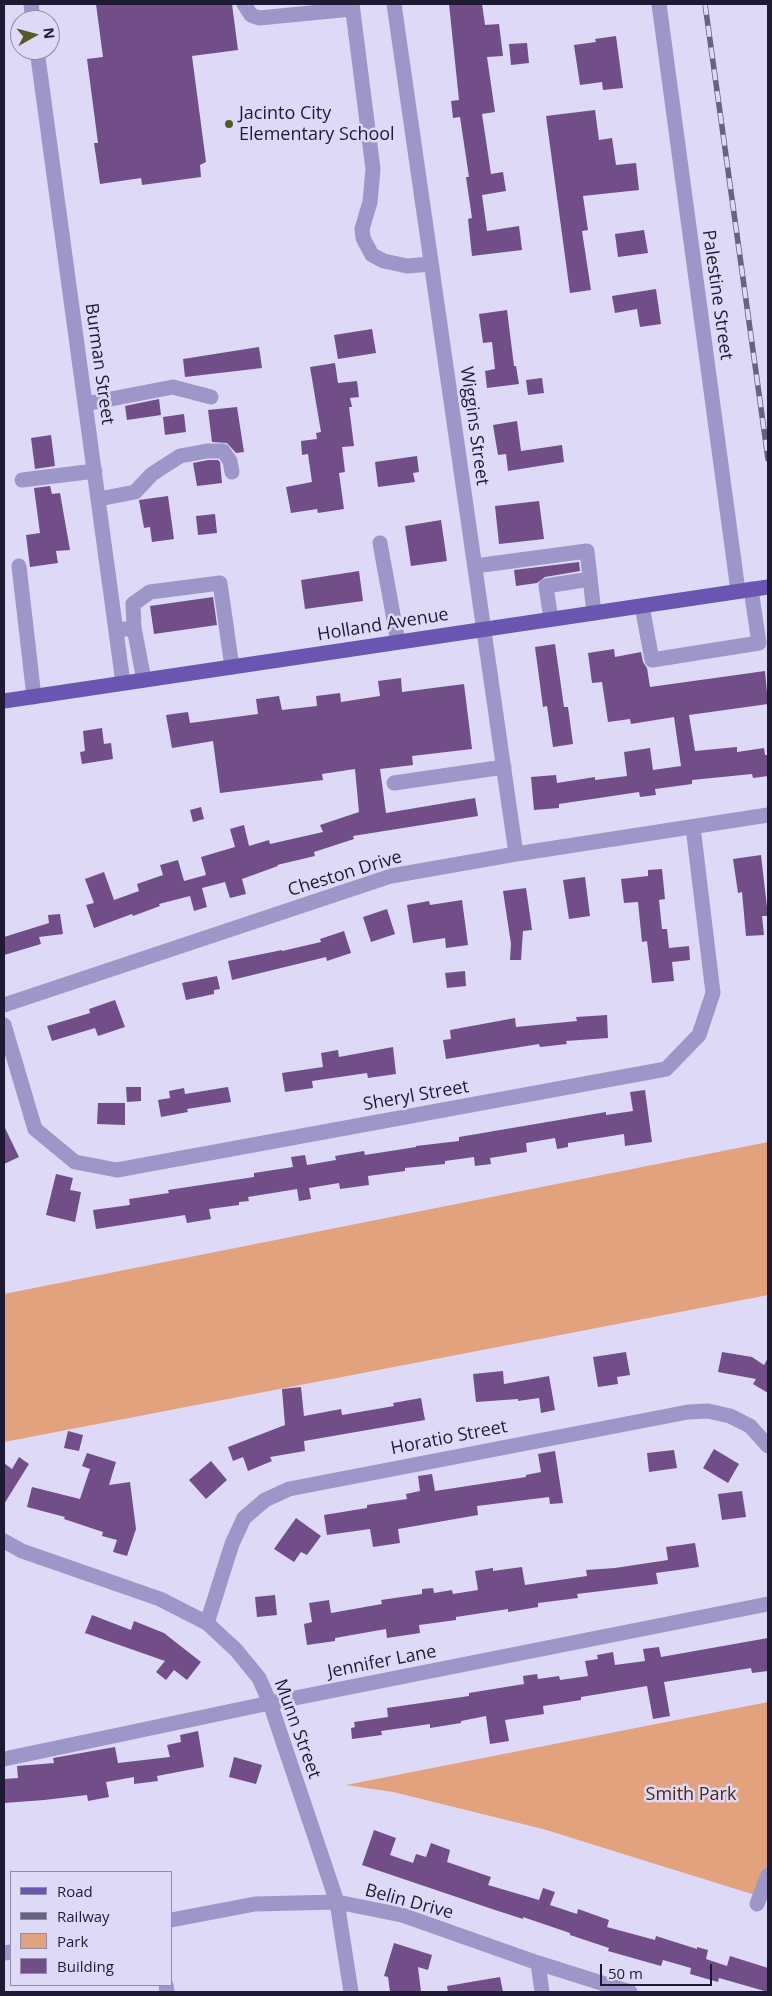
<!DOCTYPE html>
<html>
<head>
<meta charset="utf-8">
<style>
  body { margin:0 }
  #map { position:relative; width:772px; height:1996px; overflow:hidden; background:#ddd9f6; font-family:"Open Sans",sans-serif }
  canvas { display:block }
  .frame { position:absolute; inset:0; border:5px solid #1f1a33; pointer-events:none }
  .legend { position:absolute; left:10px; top:1871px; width:162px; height:115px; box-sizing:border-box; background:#ddd9f6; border:1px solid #918da8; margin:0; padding:6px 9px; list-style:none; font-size:15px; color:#1f1a33 }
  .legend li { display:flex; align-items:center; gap:10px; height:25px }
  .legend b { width:25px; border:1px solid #918da8 }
  .north { position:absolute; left:10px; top:10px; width:50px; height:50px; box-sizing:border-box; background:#ddd9f6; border:1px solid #918da8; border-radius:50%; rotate:83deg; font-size:14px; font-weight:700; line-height:20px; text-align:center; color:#1f1a33 }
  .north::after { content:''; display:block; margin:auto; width:18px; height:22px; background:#575927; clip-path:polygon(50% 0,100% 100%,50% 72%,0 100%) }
  .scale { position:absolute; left:600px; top:1964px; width:112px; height:22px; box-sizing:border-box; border:2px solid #1f1a33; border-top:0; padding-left:6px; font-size:15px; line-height:18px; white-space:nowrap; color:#1f1a33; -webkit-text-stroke:4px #ddd9f6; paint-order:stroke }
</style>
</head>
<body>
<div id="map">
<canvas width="772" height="1996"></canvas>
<div class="frame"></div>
<ul class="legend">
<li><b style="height:6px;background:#6a56b0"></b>Road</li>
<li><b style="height:6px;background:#67637d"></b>Railway</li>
<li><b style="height:14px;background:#e2a27d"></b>Park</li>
<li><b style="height:14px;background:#714e87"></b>Building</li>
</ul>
<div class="north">N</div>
<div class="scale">50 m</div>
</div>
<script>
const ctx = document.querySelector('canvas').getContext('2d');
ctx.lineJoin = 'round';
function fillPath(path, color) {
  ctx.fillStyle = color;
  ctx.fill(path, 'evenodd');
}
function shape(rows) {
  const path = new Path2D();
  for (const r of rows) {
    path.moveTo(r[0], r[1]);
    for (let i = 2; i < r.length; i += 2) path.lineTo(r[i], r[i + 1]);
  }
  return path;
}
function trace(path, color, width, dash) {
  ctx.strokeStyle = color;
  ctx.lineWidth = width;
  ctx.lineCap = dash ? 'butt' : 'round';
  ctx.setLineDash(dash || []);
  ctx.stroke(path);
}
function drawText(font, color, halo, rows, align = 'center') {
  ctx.font = font + ' "Open Sans",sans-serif';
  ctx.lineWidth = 5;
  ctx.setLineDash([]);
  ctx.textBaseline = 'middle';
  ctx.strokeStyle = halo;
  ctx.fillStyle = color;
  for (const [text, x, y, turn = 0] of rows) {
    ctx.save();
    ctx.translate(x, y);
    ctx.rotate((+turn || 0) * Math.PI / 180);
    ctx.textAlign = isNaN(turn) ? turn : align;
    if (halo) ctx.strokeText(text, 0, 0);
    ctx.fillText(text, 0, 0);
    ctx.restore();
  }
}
const green = shape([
  [768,1142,768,1295,4,1442,4,1294],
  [768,1702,768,1899,543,1829,393,1792,346,1785]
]);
const building = shape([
  [96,4,232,4,238,50,192,56,206,162,200,165,201,177,142,185,141,178,100,184,94,143,98,143,87,59,103,57],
  [449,4,482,4,485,25,499,24,503,56,487,57,495,112,482,114,491,174,503,172,506,191,482,195,487,231,519,226,522,250,472,256,468,219,472,218,466,177,469,177,460,117,453,118,451,101,459,100],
  [616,36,623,88,603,90,602,82,580,85,574,45,596,42,595,39],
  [527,43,529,63,511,65,509,44],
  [595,110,599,140,612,138,616,165,636,163,639,190,583,196,588,230,582,231,591,290,570,293,546,116],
  [644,230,648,253,618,257,615,234],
  [656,289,661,324,640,327,637,309,615,313,612,296],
  [507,310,514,366,516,366,519,384,487,388,485,371,495,369,492,342,483,343,479,314],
  [372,329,376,353,338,359,334,335],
  [259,347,262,368,185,377,183,359],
  [335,363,338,383,357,381,359,397,350,398,352,407,349,407,354,446,342,447,345,472,339,473,344,509,318,513,317,509,291,513,286,487,312,482,308,454,302,455,301,441,317,439,316,433,321,432,310,367],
  [542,378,544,393,528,395,526,380],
  [159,399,161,415,127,420,125,406],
  [237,407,244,452,236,453,227,443,212,442,208,410],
  [184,414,186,432,165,435,163,417],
  [517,421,521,451,562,445,564,462,508,471,506,454,498,455,493,425],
  [51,435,55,466,35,469,31,438],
  [417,456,419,472,413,473,415,482,378,487,375,462],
  [208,460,218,460,220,462,222,483,197,486,193,463],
  [50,486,52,494,60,493,70,550,56,551,58,563,30,567,26,535,40,533,34,488],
  [168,496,174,539,152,542,150,527,144,528,139,500],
  [539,501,544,539,499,544,495,506],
  [215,514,217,533,198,535,196,516],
  [441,520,447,561,411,566,405,526],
  [579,562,580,571,545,577,537,583,516,586,514,570],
  [359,571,363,601,305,609,301,580],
  [213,597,217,625,154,634,150,606],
  [555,644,564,707,568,707,573,744,553,747,547,706,543,707,535,647],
  [614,649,615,657,641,652,643,662,647,668,650,687,765,671,768,704,689,715,695,751,737,747,737,752,764,748,765,755,768,755,768,776,753,778,752,774,692,780,692,784,655,789,656,795,640,797,639,792,559,804,559,808,534,810,531,777,556,775,557,783,595,777,595,780,627,776,624,752,650,748,653,770,681,766,674,717,631,724,630,719,608,722,602,682,592,683,588,653],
  [401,678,402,692,464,684,472,749,412,756,413,765,380,769,386,813,475,798,478,816,353,836,354,839,314,852,315,856,277,865,278,866,242,879,246,894,230,898,225,882,202,888,207,907,194,911,190,896,159,904,160,906,133,916,132,914,94,928,86,905,94,903,85,879,104,872,114,900,139,891,137,884,163,875,160,865,178,860,184,881,206,875,201,857,235,847,230,829,244,825,249,846,269,840,270,844,323,832,320,825,359,812,355,769,322,774,323,780,220,793,213,741,172,748,166,715,188,712,190,723,258,714,256,699,279,696,282,710,317,706,316,696,340,693,341,702,380,696,378,681],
  [102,728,104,744,111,743,113,759,82,764,80,752,85,751,83,731],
  [201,807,204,819,193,822,190,810],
  [761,855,768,916,762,916,764,935,746,936,742,892,738,893,733,859],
  [662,869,665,899,659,900,662,929,667,929,669,948,689,946,690,960,672,962,674,981,652,983,647,941,642,942,638,902,624,903,621,879,648,876,648,870],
  [585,877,590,916,569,919,563,880],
  [526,888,532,930,523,931,521,960,510,960,511,944,503,891],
  [462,900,468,945,446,948,445,938,413,943,407,905,429,901,430,905],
  [387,909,395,934,371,942,363,917],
  [60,914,63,934,39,937,41,944,4,955,4,937,49,923,48,915],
  [344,931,351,953,327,961,326,957,232,980,228,961,282,950,282,951,321,942,320,939],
  [465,971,466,986,447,988,445,973],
  [217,976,220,989,214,990,214,994,186,1000,182,983],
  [115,1000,125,1027,98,1036,95,1028,52,1041,47,1026,90,1013,89,1009],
  [607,1015,608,1038,566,1041,567,1044,540,1047,539,1044,446,1059,443,1040,451,1039,450,1030,515,1018,516,1027,577,1021,576,1017],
  [393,1047,396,1074,368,1078,367,1073,312,1081,313,1088,285,1092,282,1073,323,1067,321,1053,338,1050,339,1057],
  [126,1087,141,1087,141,1101,127,1102],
  [228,1087,231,1102,187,1109,188,1112,161,1117,158,1100,170,1098,169,1091,184,1088,185,1094],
  [645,1090,652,1142,625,1146,624,1134,568,1143,568,1147,557,1149,555,1138,526,1143,527,1152,490,1158,491,1164,475,1166,474,1157,445,1161,445,1164,405,1168,405,1171,368,1176,369,1185,340,1189,339,1183,309,1188,311,1199,299,1201,297,1189,248,1197,249,1201,239,1202,239,1205,209,1209,211,1219,187,1223,185,1215,96,1229,93,1210,130,1205,129,1199,169,1193,168,1190,254,1177,254,1173,293,1167,291,1157,305,1155,307,1165,336,1160,335,1156,364,1151,365,1155,416,1147,416,1146,459,1141,459,1137,606,1112,606,1115,633,1111,630,1092],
  [98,1103,125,1103,125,1125,97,1124],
  [4,1126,19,1157,4,1164],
  [56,1174,73,1178,70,1190,81,1192,75,1222,46,1215],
  [626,1352,630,1375,617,1377,618,1384,598,1387,593,1357],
  [722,1352,752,1357,764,1365,768,1358,768,1393,753,1384,756,1379,718,1372],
  [503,1371,504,1384,549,1376,555,1410,541,1413,539,1398,518,1401,518,1399,476,1402,473,1374],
  [301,1387,304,1416,341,1409,342,1415,394,1406,393,1403,421,1398,425,1420,304,1441,305,1451,270,1457,272,1461,248,1471,243,1457,233,1461,228,1447,285,1425,282,1389],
  [68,1431,83,1435,79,1451,64,1448],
  [714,1449,739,1464,728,1483,703,1468],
  [674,1450,677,1468,649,1472,647,1453],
  [555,1451,563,1503,550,1504,549,1497,477,1506,478,1515,398,1529,400,1543,373,1547,370,1529,327,1535,324,1515,367,1508,367,1505,407,1499,406,1494,420,1491,418,1476,432,1474,435,1491,526,1477,526,1475,541,1472,538,1454],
  [87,1453,116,1462,109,1485,130,1482,136,1529,127,1556,113,1552,117,1540,102,1536,103,1532,64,1519,65,1517,27,1507,32,1487,80,1499,90,1469,82,1466],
  [19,1457,29,1464,4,1504,4,1463,12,1469],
  [211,1461,227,1480,206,1499,189,1480],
  [742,1491,746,1517,722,1520,718,1494],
  [296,1518,321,1536,307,1555,301,1552,294,1562,274,1549],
  [695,1543,699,1567,656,1573,658,1584,577,1594,578,1598,538,1603,538,1607,508,1612,508,1609,456,1617,456,1620,419,1625,420,1633,387,1638,386,1629,335,1638,335,1641,307,1645,304,1624,312,1622,309,1603,329,1600,331,1613,382,1604,381,1600,422,1594,422,1589,433,1588,434,1593,452,1590,453,1594,478,1590,475,1571,493,1568,493,1571,522,1567,525,1585,587,1576,586,1570,615,1568,668,1560,666,1547],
  [275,1595,277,1615,257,1617,255,1597],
  [92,1615,131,1630,134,1621,164,1633,201,1662,187,1680,174,1670,166,1680,156,1672,165,1661,85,1633],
  [768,1638,768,1671,752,1673,751,1668,664,1682,670,1716,653,1719,647,1686,581,1697,581,1700,543,1706,544,1714,505,1720,509,1741,490,1744,486,1716,461,1721,461,1723,430,1728,430,1724,381,1731,382,1735,352,1739,351,1728,355,1727,354,1722,388,1717,387,1708,469,1696,469,1693,524,1684,523,1676,537,1674,538,1679,559,1676,560,1680,588,1676,585,1661,598,1659,597,1655,613,1652,615,1665,645,1661,643,1649,659,1647,661,1657],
  [198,1731,204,1767,157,1776,158,1781,134,1784,134,1777,106,1782,109,1797,88,1801,87,1795,44,1800,4,1803,4,1779,18,1778,17,1766,54,1763,53,1758,115,1747,118,1763,170,1757,167,1745,181,1742,180,1735],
  [234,1757,262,1765,256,1784,229,1777],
  [374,1830,396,1838,390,1855,413,1863,416,1854,426,1857,431,1843,450,1850,447,1862,491,1877,488,1885,539,1900,543,1888,555,1892,550,1905,577,1914,578,1909,609,1920,607,1927,655,1940,656,1936,697,1949,697,1947,708,1950,706,1959,727,1966,730,1956,768,1968,768,1992,719,1978,718,1982,690,1974,691,1968,663,1960,661,1966,608,1951,609,1948,570,1935,570,1933,523,1917,523,1919,495,1910,362,1865],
  [394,1943,432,1955,428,1970,418,1967,421,1992,390,1992,388,1977,384,1976],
  [500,1977,503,1992,448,1992,447,1986]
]);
const minor = shape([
  [31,4,33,20],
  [244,4,251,15,259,18,352,9],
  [352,4,373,169,370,202,362,229,363,238,372,255,384,261,407,266,431,264],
  [394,4,516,854],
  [659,4,738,591],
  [37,50,123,683],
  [85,404,173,387,211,397],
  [22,480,95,471],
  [99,499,135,492,152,474,180,456,207,451,223,451,230,461,232,472],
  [380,543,398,642],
  [19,566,34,697],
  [475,566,587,551,594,613],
  [642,606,652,660,759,643,751,589],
  [551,619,546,586,590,579],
  [134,628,144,680],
  [116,630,134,628,133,604,150,592,220,583,232,667],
  [394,783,504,767],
  [4,1005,391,876,516,854,768,815],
  [4,1025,35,1129,75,1162,117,1170,666,1069,699,1035,713,993,693,827],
  [4,1541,22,1551,160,1599,207,1623,236,1650,259,1678,270,1703,337,1902,351,1992],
  [207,1623,232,1544,244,1518,265,1500,289,1489,688,1412,708,1411,730,1416,750,1426,768,1446],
  [4,1759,270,1703,768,1604],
  [757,1904,768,1875],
  [171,1920,255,1904,337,1902,402,1915,538,1963,630,1992],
  [4,1953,11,1952],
  [538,1963,542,1992],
  [166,1985,167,1992]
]);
const major = shape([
  [4,701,768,587]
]);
const rail = shape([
  [705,4,768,459]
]);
const markers = [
  [229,124,5,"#575927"]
];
const poiNames = [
  ["Jacinto City",239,114],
  ["Elementary School",239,135]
];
const streetNames = [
  ["Palestine Street",717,295,82],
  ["Burman Street",99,364,82],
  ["Wiggins Street",474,426,82],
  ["Holland Avenue",383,625,-9],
  ["Cheston Drive",345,874,-17],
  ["Sheryl Street",416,1096,-10],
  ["Horatio Street",449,1438,-11],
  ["Jennifer Lane",382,1662,-11],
  ["Munn Street",297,1729,70],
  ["Belin Drive",409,1902,15]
];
const parkNames = [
  ["Smith Park",691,1795]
];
fillPath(green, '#e2a27d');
fillPath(building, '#714e87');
trace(minor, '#9d96c8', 15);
trace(major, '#6a56b0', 15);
trace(rail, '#67637d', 5.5);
trace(rail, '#ddd9f6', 4, [11]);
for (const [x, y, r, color] of markers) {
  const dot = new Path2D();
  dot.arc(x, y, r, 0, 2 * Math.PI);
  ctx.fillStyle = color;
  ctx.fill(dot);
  trace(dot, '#ddd9f6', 2);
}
drawText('18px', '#1f1a33', '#ddd9f6', poiNames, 'left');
drawText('18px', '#1f1a33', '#ddd9f6', streetNames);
drawText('18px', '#542706', '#ddd9f6', parkNames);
</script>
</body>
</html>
